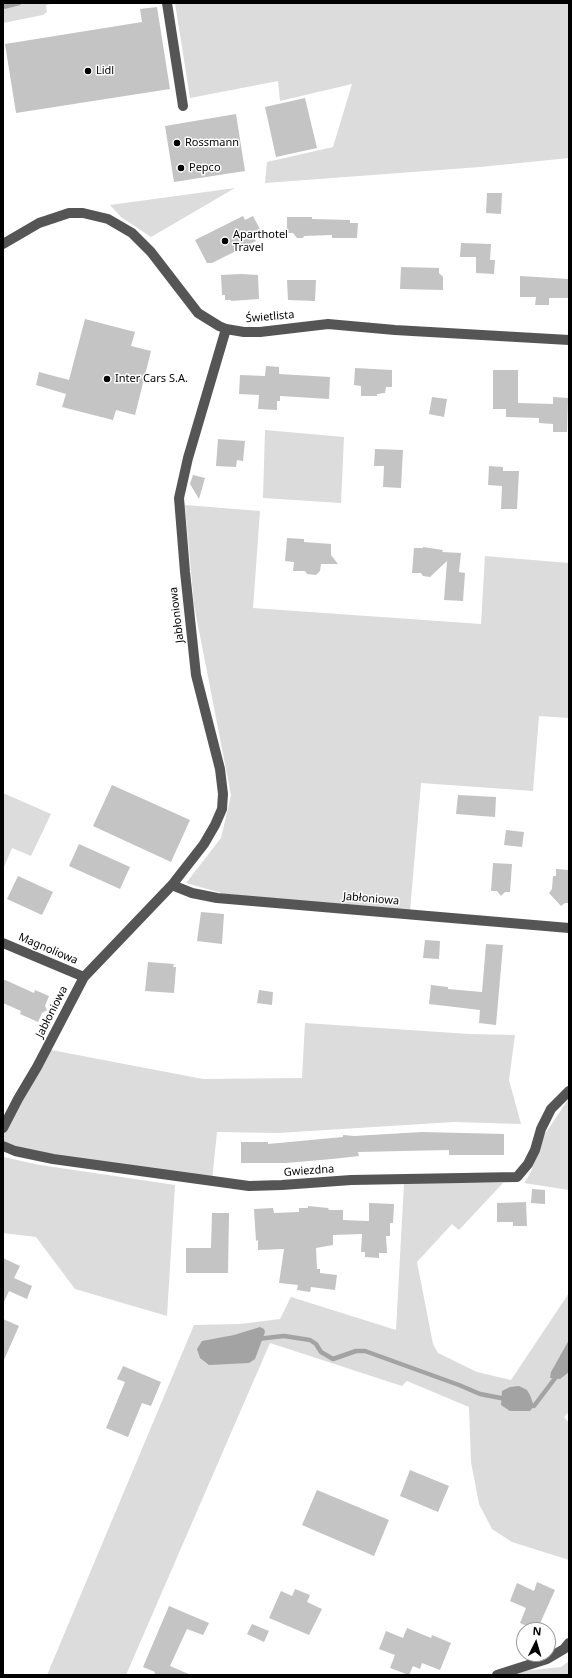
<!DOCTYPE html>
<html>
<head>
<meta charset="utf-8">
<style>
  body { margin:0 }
  #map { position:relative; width:572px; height:1678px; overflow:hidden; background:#fff; font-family:"Noto Sans",sans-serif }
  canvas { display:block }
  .frame { position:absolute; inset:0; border:4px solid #000; pointer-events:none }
  .north { position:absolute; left:516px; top:1622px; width:40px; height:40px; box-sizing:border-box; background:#fff; border:1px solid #999; border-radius:50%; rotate:5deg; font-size:11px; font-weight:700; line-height:16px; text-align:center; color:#000 }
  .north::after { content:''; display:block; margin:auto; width:14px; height:18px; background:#000; clip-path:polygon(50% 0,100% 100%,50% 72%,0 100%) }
</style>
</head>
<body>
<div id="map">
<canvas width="572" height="1678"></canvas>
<div class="frame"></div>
<div class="north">N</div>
</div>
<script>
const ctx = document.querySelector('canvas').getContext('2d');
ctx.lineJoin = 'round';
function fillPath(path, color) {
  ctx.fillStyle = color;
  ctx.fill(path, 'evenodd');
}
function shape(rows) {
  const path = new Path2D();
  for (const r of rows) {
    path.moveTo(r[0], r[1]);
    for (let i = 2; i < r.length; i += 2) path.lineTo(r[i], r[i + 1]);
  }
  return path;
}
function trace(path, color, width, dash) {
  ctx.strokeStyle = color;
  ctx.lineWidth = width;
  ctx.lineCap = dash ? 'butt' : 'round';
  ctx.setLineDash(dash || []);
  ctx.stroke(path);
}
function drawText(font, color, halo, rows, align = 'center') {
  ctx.font = font + ' "Noto Sans",sans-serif';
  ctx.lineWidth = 3;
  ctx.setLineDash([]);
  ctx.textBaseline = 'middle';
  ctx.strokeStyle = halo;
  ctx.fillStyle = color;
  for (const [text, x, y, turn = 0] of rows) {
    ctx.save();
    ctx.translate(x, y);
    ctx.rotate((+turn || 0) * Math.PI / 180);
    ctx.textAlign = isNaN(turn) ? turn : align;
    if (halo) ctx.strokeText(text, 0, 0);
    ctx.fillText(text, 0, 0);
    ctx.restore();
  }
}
const green = shape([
  [3,3,55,3,46,5,47,12,43,15,3,23],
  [175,3,569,3,569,158,480,167,265,183,267,162,333,147,352,84,280,101,278,81,190,98],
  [235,188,151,237,121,217,110,205],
  [265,430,344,437,341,503,263,498],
  [185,505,260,511,253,608,481,624,485,556,569,563,569,718,539,716,533,791,421,783,410,911,225,894,186,883,221,838,231,795,194,605],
  [3,793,51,814,31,856,12,848,3,869],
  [305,1023,469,1034,515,1035,509,1080,521,1124,454,1122,278,1133,217,1132,212,1181,3,1146,3,1128,46,1049,203,1079,302,1078],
  [569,1098,569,1190,524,1183,530,1174,545,1134],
  [3,1157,40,1165,175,1185,167,1316,75,1289,36,1237,3,1233],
  [404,1183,503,1183,459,1230,452,1224,417,1262,433,1344,438,1353,477,1372,511,1380,569,1293,569,1412,564,1417,569,1423,569,1560,512,1542,492,1529,479,1504,471,1462,469,1407,407,1381,402,1386,270,1343,126,1675,47,1675,194,1325,240,1324,280,1319,291,1297,396,1330],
  [569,1661,569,1675,509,1675,514,1672,561,1667]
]);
const water = shape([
  [260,1327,264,1329,265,1332,255,1359,249,1363,209,1365,200,1358,197,1349,202,1341,234,1335],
  [569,1340,569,1372,560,1379,550,1378,551,1372],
  [519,1386,527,1390,530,1395,534,1406,530,1411,510,1411,501,1405,502,1391,510,1387]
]);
const stream = shape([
  [3,7,19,3],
  [257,1339,284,1336,310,1340,316,1344,321,1352,333,1359,356,1351,365,1351,459,1385,480,1394,506,1399],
  [529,1404,534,1406,559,1373]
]);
const building = shape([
  [157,7,170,89,16,113,5,44,142,22,140,9],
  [305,98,317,148,276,157,265,107],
  [236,114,245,171,174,182,165,126],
  [487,193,502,193,501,214,486,213],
  [243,216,245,220,253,216,262,233,254,237,256,241,212,263,207,263,195,240],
  [287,217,312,217,312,219,350,220,350,223,358,223,357,238,332,238,332,235,304,236,303,238,297,238,293,233,287,233],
  [461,243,491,244,490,260,495,260,494,274,476,273,476,257,460,257],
  [401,267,439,268,439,273,443,277,443,290,400,289],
  [241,274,258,275,259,299,231,301,231,300,225,300,225,295,222,295,221,275],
  [520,276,569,279,569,298,549,298,549,305,535,305,536,297,520,297],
  [287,280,316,280,315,301,288,300],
  [85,319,135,332,131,346,151,351,135,415,116,410,113,420,62,407,66,394,36,385,39,372,69,380],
  [266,366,279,367,279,374,330,377,329,399,280,396,280,401,277,401,277,410,258,409,259,395,239,394,240,375,265,376],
  [355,368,392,370,392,387,386,387,385,393,377,394,377,396,361,396,361,386,354,385],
  [493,370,518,370,518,403,553,404,553,397,568,398,567,432,553,432,553,424,539,423,539,418,506,417,506,409,493,409],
  [432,397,447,399,444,417,429,414],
  [218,439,245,441,243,461,237,460,236,467,216,466],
  [375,449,403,450,401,488,383,487,384,466,374,466],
  [489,466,503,467,503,471,519,471,517,509,501,509,502,486,488,485],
  [193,475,205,478,199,499,190,484],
  [287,538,304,539,304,542,331,544,331,555,338,564,321,564,320,571,316,575,307,574,305,571,293,571,294,562,285,561],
  [423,547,443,550,442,552,461,553,459,572,465,573,463,601,444,600,447,561,430,577,423,576,421,573,412,573,414,548,423,548],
  [112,785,190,820,171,862,93,826],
  [458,795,496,797,495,817,456,814],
  [506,830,524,832,522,847,504,845],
  [79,844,130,867,120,889,69,866],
  [493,863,512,864,510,892,505,892,501,896,497,891,491,891],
  [556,869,569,870,569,903,565,903,561,906,549,893,552,889,553,876,556,876],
  [18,876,53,892,42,915,7,899],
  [201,912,224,914,222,944,197,941],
  [425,940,440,941,439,959,423,958],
  [486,944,503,945,496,1025,479,1023,480,1010,429,1004,431,985,448,987,448,989,482,992],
  [148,962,174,964,173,967,176,967,174,993,145,991],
  [3,979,34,993,35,990,49,996,45,1006,47,1010,42,1013,38,1022,20,1014,21,1011,3,1003],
  [259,990,273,992,272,1005,257,1003],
  [422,1132,504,1134,504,1155,449,1155,449,1150,358,1152,359,1156,332,1159,286,1163,241,1163,241,1142,268,1142,268,1144,343,1137,343,1135,354,1136],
  [532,1189,545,1190,545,1204,531,1203],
  [526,1202,527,1226,513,1226,513,1222,497,1222,497,1203],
  [369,1203,394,1204,393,1223,390,1223,390,1236,386,1236,387,1253,379,1253,379,1258,365,1257,365,1252,361,1252,362,1234,333,1235,333,1245,316,1248,317,1269,320,1269,320,1273,337,1275,335,1290,311,1287,310,1292,297,1290,298,1285,279,1283,284,1249,258,1250,258,1240,256,1241,254,1209,273,1208,274,1213,299,1212,299,1208,308,1208,308,1206,328,1208,329,1210,343,1210,343,1220,369,1221],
  [212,1213,229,1213,228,1273,186,1273,186,1248,211,1248],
  [3,1258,20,1266,14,1278,32,1286,27,1299,9,1291,3,1304],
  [3,1319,19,1326,3,1362],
  [123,1366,161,1382,151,1406,142,1403,128,1437,106,1428,125,1382,117,1379],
  [410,1470,449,1486,438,1512,400,1496],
  [317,1490,389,1520,374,1556,302,1525],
  [537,1582,555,1590,537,1630,535,1630,520,1623,526,1608,510,1601,517,1583,534,1591],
  [295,1589,310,1595,307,1602,322,1609,309,1635,269,1618,281,1591,292,1596],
  [169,1606,209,1623,203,1635,187,1629,170,1666,191,1675,154,1675,155,1672,143,1667],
  [252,1624,269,1631,264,1642,247,1634],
  [407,1628,431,1638,432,1635,451,1643,440,1670,422,1663,420,1669,413,1666,409,1675,390,1668,395,1655,379,1649,386,1631,403,1638]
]);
const minor = shape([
  [167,3,183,106],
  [3,244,39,223,69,213,83,213,108,219,132,233,151,252,198,313,219,326,226,329,244,332,260,332,328,324,395,330,569,340],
  [172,885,192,893,217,898,569,928],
  [3,943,84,977],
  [3,1128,18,1099,37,1067,84,977,172,885,204,844,215,825,222,809,223,794,220,769,196,675,185,572,179,498,188,458,226,329],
  [3,1146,15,1151,53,1159,249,1186,282,1185,351,1180,517,1177,528,1164,535,1150,541,1129,551,1109,569,1091],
  [497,1675,547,1659,564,1649,569,1643]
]);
const markers = [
  [88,71,4,"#000"],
  [177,143,4,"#000"],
  [181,168,4,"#000"],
  [225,241,4,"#000"],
  [107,379,4,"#000"]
];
const poiNames = [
  ["Lidl",96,71],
  ["Rossmann",185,143],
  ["Pepco",189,168],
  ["Aparthotel",233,235],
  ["Travel",233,248],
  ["Inter Cars S.A.",115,379]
];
const streetNames = [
  ["Świetlista",270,317,-5],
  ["Jabłoniowa",177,615,-97],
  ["Jabłoniowa",371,899,5],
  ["Magnoliowa",48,949,23],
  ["Jabłoniowa",52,1012,-63],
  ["Gwiezdna",309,1171,-4]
];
fillPath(green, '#dcdcdc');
fillPath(water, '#a3a3a3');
trace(stream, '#a3a3a3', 4.5);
fillPath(building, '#c4c4c4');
trace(minor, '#555', 10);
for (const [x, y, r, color] of markers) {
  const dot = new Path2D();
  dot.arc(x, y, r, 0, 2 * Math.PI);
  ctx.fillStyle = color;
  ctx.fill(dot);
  trace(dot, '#fff', 1.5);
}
drawText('11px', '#000', '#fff', poiNames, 'left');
drawText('11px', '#000', '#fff', streetNames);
</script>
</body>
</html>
